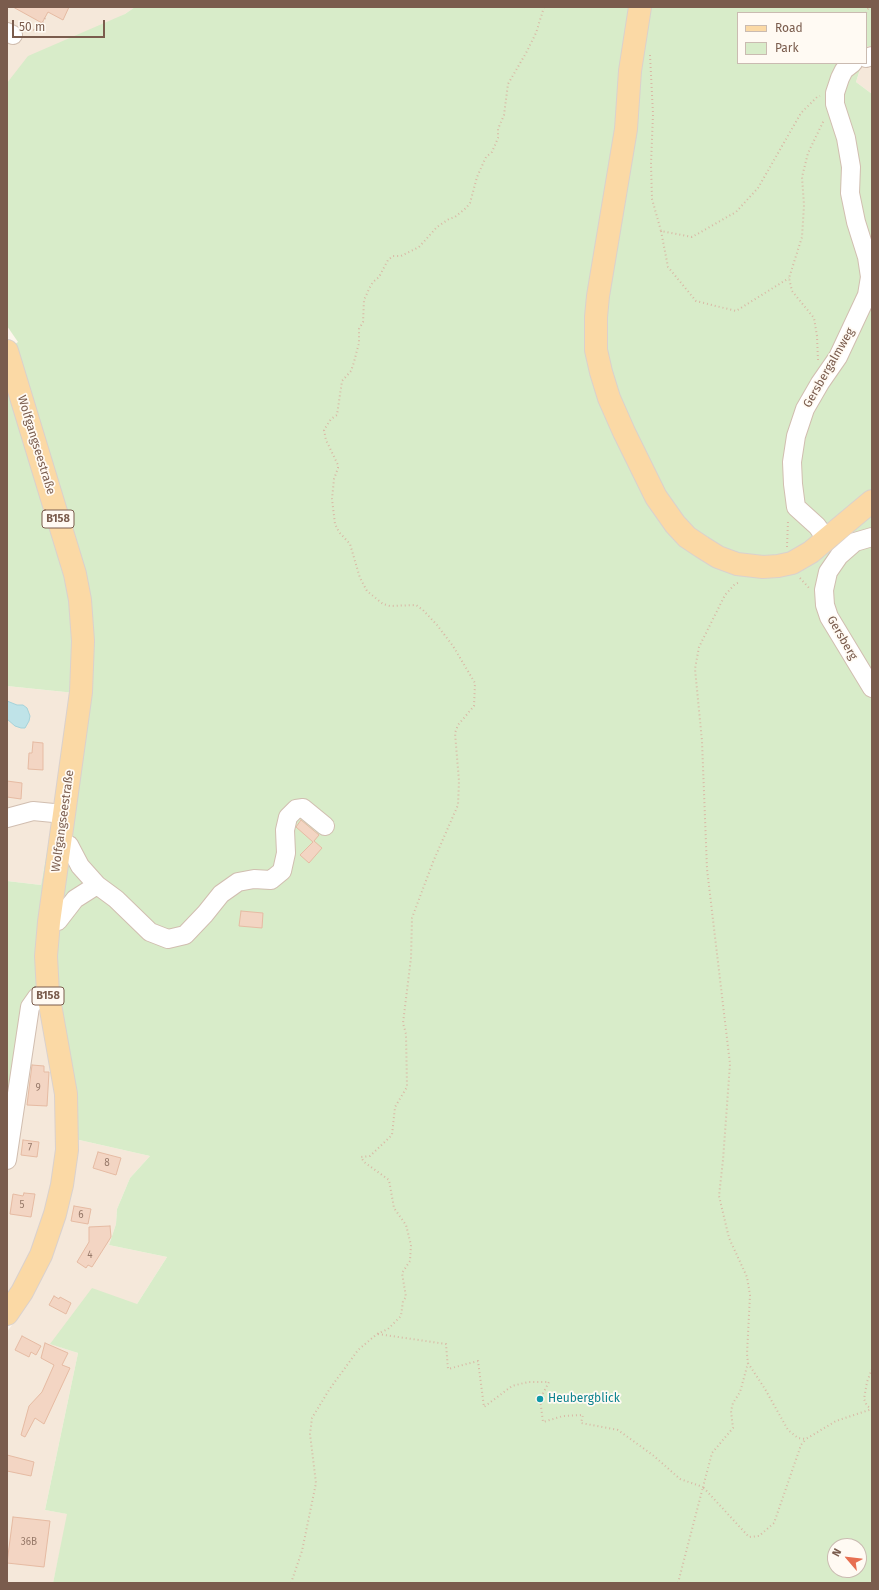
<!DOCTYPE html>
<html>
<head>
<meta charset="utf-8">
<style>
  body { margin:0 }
  #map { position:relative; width:879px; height:1590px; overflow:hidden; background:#fdf6ec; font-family:"Fira Sans",sans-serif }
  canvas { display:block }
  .frame { position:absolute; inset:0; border:8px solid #7a5c4d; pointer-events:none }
  .legend { position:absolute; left:737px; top:12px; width:130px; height:52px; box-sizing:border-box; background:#fffaf3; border:1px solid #cabbb1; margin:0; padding:5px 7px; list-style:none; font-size:12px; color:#7a5c4d }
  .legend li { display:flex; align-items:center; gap:8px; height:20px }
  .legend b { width:20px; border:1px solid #cabbb1 }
  .north { position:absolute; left:827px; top:1538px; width:40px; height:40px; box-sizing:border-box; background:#fffaf3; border:1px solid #cabbb1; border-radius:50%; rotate:298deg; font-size:11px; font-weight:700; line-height:16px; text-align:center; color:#7a5c4d }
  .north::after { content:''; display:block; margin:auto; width:14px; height:18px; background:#e76f51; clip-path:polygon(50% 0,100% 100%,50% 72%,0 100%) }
  .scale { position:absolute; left:12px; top:20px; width:93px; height:18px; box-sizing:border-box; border:2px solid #7a5c4d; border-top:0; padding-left:5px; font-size:12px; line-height:14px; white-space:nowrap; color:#7a5c4d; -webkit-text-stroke:3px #fffaf3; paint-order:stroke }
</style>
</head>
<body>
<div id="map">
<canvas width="879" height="1590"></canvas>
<div class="frame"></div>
<ul class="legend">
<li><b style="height:5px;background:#fbd9a5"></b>Road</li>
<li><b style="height:11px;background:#d8ecc9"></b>Park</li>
</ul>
<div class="north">N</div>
<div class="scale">50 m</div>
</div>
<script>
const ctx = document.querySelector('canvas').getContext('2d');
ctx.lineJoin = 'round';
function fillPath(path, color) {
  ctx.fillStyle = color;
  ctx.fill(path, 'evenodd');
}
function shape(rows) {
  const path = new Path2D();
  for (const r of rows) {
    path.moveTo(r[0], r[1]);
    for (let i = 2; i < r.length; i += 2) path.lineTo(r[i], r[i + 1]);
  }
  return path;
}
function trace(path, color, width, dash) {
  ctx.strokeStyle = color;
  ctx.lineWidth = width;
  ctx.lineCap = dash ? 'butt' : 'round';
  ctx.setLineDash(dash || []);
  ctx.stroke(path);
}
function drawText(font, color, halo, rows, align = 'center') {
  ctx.font = font + ' "Fira Sans",sans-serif';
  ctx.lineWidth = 3.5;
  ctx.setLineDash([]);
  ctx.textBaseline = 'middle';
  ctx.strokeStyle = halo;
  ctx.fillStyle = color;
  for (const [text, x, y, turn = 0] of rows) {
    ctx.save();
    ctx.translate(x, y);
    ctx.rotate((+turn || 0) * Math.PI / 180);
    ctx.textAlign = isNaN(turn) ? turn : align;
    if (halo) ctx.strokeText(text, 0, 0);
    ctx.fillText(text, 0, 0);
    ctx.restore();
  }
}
const residential = shape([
  [7,7,135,7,125,14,7,83],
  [868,46,872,46,872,94,856,82],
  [7,686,75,693,41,885,7,881],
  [39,1006,53,1069,58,1135,52,1190,30,1255,7,1296,7,1132],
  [75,1139,150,1156,130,1178,117,1209,116,1224,109,1245,167,1257,137,1304,51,1344,78,1353,45,1510,68,1514,53,1583,7,1583,7,1332,26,1305]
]);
const green = shape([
  [135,7,872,7,872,46,868,46,866,52,866,13,738,13,738,63,862,63,856,82,872,94,872,1583,53,1583,67,1514,45,1510,78,1353,50,1344,92,1288,137,1304,167,1257,109,1245,116,1224,117,1209,130,1178,150,1156,75,1139,53,1069,39,1006,7,1132,7,881,41,885,75,693,7,686,7,349,18,342,7,326,7,83,28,56,125,14],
  [835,1546,859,1546,859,1570,835,1570]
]);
const water = shape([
  [7,701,17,705,23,705,27,708,30,716,29,721,25,728,21,728,15,726,7,719,7,701]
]);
const building = shape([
  [13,7,69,7,63,20,48,12,42,23,13,7],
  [33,742,43,743,43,770,28,769,29,753,32,753,33,742],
  [7,781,22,783,21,799,7,797,7,781],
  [301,820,319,835,314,841,322,848,309,863,300,855,313,842,296,827,301,820],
  [241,911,263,913,262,928,239,926,241,911],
  [32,1065,44,1066,44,1072,49,1072,47,1106,27,1105,32,1065],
  [23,1140,39,1142,37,1157,21,1155,23,1140],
  [98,1152,121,1158,116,1175,93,1168,98,1152],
  [24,1193,35,1194,31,1217,10,1214,13,1194,23,1196,24,1193],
  [74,1206,91,1209,88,1224,71,1221,74,1206],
  [110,1226,111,1237,92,1267,88,1265,86,1268,77,1262,89,1242,89,1227,110,1226],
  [54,1296,59,1299,60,1297,71,1303,66,1314,49,1305,54,1296],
  [22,1336,41,1346,36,1355,31,1352,29,1357,15,1350,22,1336],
  [45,1343,68,1353,62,1365,70,1368,44,1424,35,1418,25,1437,21,1435,29,1406,42,1392,54,1365,41,1358,45,1343],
  [7,1455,34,1462,31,1476,7,1471,7,1455],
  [13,1517,50,1521,44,1567,7,1563,13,1517]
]);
const path = shape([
  [7,10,9,7],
  [866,13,869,7],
  [26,26,38,32,45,18],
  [650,55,653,114,651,164,652,199,661,231,692,237,736,212,758,188,801,113,817,97,820,96],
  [661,231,668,267,696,301,736,311,789,278],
  [818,360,817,336,814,318,792,291,789,278,802,237,804,205,802,177,808,153,824,120],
  [787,547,788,521],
  [800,578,809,588],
  [378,1334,446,1344,448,1369,478,1361,484,1407,512,1386,528,1382,549,1382,540,1399,543,1422,563,1416,583,1415,581,1423,618,1430,654,1456,680,1479,703,1487,712,1453,733,1428,731,1411,733,1403,740,1392,748,1363,747,1354,750,1295,747,1277,729,1238,719,1196,723,1160,730,1064,707,869,702,741,695,669,699,647,725,595,735,584,740,582],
  [748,1363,765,1389,788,1430,798,1438,806,1439,836,1421,872,1409],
  [872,1369,867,1382,864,1399,867,1406,872,1409],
  [291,1583,302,1551,316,1483,310,1434,312,1418,329,1390,358,1350,377,1334,388,1329,401,1316,403,1301,406,1297,402,1273,410,1261,411,1245,406,1225,394,1208,389,1180,364,1162,361,1157,370,1156,392,1135,395,1107,407,1087,406,1034,403,1023,411,958,412,918,433,862,458,805,459,781,455,733,458,725,474,706,475,683,453,646,437,625,423,610,416,605,390,606,383,604,367,591,360,578,350,544,339,532,335,524,332,499,334,479,338,468,338,465,326,440,324,430,331,419,337,415,342,381,351,371,354,362,359,343,359,329,363,322,364,300,370,287,373,282,379,277,388,260,393,256,401,256,419,247,437,227,449,219,455,217,466,208,470,203,477,177,486,157,492,152,498,138,498,129,504,115,508,84,526,53,536,33,544,7],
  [678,1583,703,1487,749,1537,759,1536,774,1523,801,1445,806,1439]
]);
const minor = shape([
  [7,32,13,35],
  [866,58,872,56],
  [872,537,855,542,839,556,828,572,824,590,825,605,829,617,872,688],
  [827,540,817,526,796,507,793,484,792,462,796,436,805,409,820,383,838,357,867,295,870,277,867,257,856,222,850,193,851,167,846,138,835,104,835,93,840,78,844,70,853,63],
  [7,818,33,811,64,814],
  [60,842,69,845,80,866,97,885,116,899,150,932,168,939,185,935,205,914,221,894,238,882,254,879,271,880,282,871,286,853,285,830,288,817,296,809,303,808,325,826],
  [49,922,58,921,75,899,97,885],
  [7,1160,30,1007,37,997,48,993]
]);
const major = shape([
  [640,7,630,71,626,129,598,296,596,317,596,350,601,372,609,398,624,432,656,497,675,524,687,537,702,547,718,557,737,564,763,567,778,566,792,563,811,552,872,501],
  [7,351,75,574,80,600,83,641,81,692,49,922,46,956,48,993,66,1094,67,1150,62,1185,55,1214,41,1255,22,1292,7,1314]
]);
const markers = [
  [540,1399,4,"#0f9aa8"]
];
const numberNames = [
  ["9",38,1088],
  ["7",30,1148],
  ["8",107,1163],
  ["5",22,1205],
  ["6",81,1215],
  ["4",90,1255],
  ["36B",29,1542]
];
const shields = [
  [58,519,32],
  [48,996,32]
];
const shieldNames = [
  ["B158",58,519],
  ["B158",48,996]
];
const streetNames = [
  ["Gersbergalmweg",829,368,-60],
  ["Wolfgangseestraße",36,445,73],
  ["Gersberg",842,638,60],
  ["Wolfgangseestraße",63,821,-82]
];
const cultureNames = [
  ["Heubergblick",548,1399]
];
fillPath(residential, '#f5e8da');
fillPath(green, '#d8ecc9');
fillPath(water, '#bfe3e8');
trace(water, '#a5d3da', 1);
fillPath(building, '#f3d5c3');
trace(building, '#e6bba3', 1);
trace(minor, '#d1beb0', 20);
trace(major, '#dad1cd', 24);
trace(path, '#d9b8a5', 2, [1, 3]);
trace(minor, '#fff', 18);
trace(major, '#fbd9a5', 22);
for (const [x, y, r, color] of markers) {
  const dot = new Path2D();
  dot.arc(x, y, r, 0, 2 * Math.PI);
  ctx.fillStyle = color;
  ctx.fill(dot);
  trace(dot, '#fffaf3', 1.5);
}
drawText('10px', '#987a6a', null, numberNames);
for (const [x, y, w] of shields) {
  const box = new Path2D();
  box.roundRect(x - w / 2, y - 9, w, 18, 3);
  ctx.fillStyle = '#fffaf3';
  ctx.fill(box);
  trace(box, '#7a5c4d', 1);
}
drawText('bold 11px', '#7a5c4d', null, shieldNames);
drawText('12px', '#7a5c4d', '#fffaf3', streetNames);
drawText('12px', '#0d838f', '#fffaf3', cultureNames, 'left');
</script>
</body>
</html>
